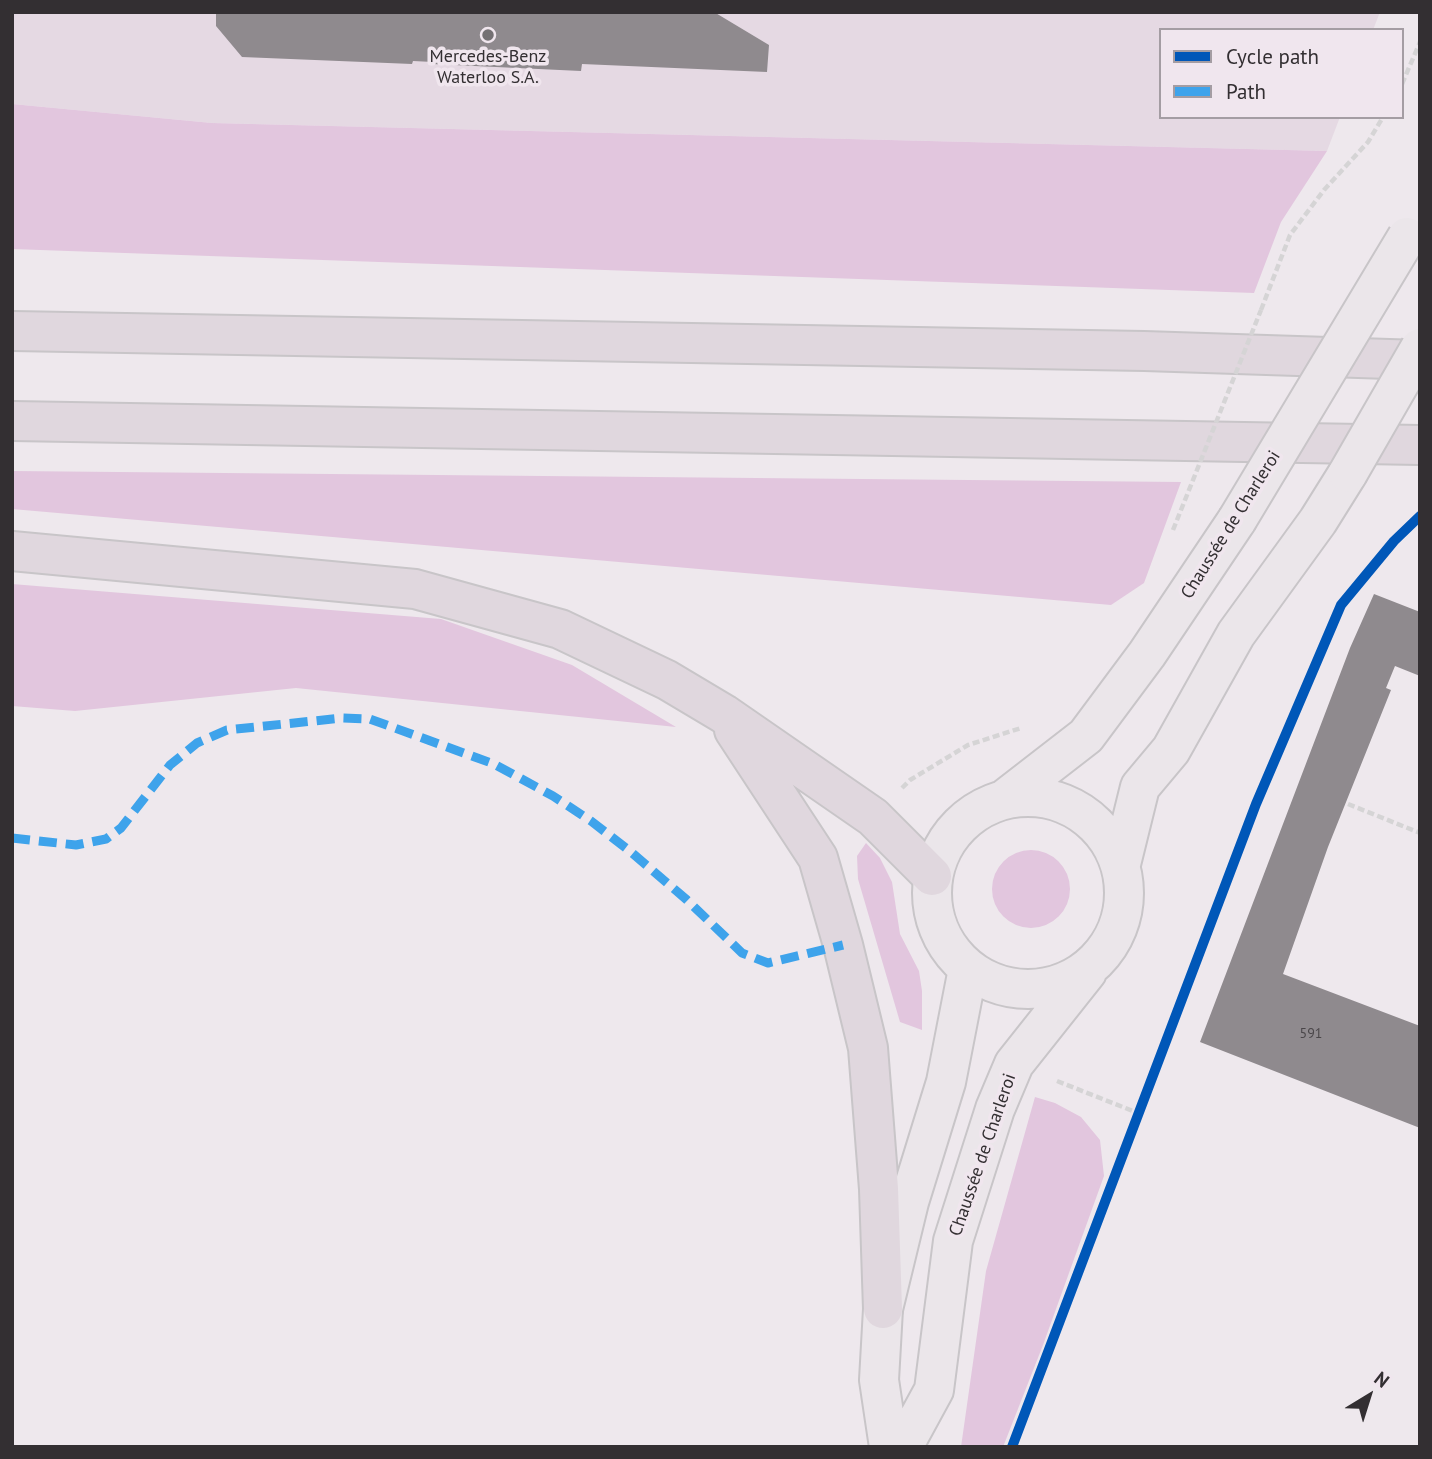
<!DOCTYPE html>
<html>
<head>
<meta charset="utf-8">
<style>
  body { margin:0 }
  #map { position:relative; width:1432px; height:1459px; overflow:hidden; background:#eee8ed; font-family:"PT Sans",sans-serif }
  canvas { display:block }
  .frame { position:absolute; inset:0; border:14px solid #332f32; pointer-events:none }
  .legend { position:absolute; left:1159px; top:28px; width:245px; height:91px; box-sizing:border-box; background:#f0e6ee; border:2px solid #a49da3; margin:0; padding:9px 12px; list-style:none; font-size:21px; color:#332f32 }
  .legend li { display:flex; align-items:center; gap:14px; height:35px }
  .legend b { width:35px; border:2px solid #a49da3 }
  .north { position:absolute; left:1334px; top:1361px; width:70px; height:70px; -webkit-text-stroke:5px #f0e6ee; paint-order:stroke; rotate:38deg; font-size:19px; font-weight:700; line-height:28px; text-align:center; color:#332f32 }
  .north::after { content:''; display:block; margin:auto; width:24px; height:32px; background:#332f32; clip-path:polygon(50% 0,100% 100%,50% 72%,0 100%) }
</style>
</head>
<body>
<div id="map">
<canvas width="1432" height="1459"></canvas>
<div class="frame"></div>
<ul class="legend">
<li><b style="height:9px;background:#0057b8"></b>Cycle path</li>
<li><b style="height:9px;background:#3ea3eb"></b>Path</li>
</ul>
<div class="north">N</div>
</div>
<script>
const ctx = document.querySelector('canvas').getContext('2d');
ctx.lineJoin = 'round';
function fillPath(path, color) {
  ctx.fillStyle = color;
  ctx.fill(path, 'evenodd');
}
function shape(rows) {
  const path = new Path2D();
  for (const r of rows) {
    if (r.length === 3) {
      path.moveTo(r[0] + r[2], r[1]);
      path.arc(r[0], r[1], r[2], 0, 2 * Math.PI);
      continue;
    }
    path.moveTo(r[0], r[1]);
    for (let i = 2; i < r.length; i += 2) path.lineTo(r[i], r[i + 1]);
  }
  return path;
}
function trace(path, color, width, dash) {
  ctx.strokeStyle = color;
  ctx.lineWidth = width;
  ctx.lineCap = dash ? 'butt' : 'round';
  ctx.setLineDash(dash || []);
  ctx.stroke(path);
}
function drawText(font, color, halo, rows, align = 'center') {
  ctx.font = font + ' "PT Sans",sans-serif';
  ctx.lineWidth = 7;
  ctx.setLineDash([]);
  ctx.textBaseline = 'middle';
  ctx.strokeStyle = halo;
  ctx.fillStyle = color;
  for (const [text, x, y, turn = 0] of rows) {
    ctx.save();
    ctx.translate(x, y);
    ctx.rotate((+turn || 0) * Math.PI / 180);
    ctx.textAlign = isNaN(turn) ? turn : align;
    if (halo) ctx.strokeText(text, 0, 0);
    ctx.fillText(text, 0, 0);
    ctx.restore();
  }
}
const built = shape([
  [12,12,1380,12,1373,30,1161,30,1161,117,1340,117,1327,151,212,123,12,104]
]);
const green = shape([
  [12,104,212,123,1327,151,1281,222,1254,293,12,249],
  [12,471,1181,482,1144,583,1111,605,12,509],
  [12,584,441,619,572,665,676,727,296,688,75,711,12,706],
  [866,843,880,858,892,882,900,934,919,971,922,991,922,1030,900,1022,858,879,857,856],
  [1031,889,39],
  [1035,1097,1055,1103,1081,1117,1100,1140,1104,1176,1043,1345,1003,1447,961,1447,986,1271]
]);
const building = shape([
  [216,12,714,12,769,45,767,72,582,64,581,71,432,64,433,62,413,61,412,64,242,57,216,26],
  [1374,594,1420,612,1420,676,1395,666,1386,688,1391,690,1328,847,1283,974,1420,1026,1420,1128,1200,1042,1350,648]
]);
const path = shape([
  [1402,84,1420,42],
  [1261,310,1290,235,1324,190,1368,142,1383,117],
  [902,788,910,780,968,745,1021,728],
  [1348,804,1420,833],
  [1057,1081,1138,1113]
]);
const primary = shape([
  [1028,893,96],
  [1006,798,1086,736,1147,654,1237,520],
  [1121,864,1140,787,1171,750,1236,634,1318,521,1348,473],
  [889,1447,879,1380,883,1309,909,1202,946,1082,968,969],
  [903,1447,934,1390,953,1241,995,1109,1014,1064,1087,972]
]);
const highway = shape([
  [12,331,1144,351,1420,360],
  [12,421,1420,445],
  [12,551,415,589,560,629,667,680,724,714,873,817,932,876],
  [734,730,818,858,843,945,868,1048,879,1189,883,1309]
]);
const pathBridge = shape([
  [1173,530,1261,310]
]);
const primaryBridge = shape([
  [1348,473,1420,348],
  [1237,520,1407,237]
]);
const quiet = shape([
  [12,838,76,845,106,839,121,828,170,765,197,743,227,730,342,718,370,719,494,764,553,796,591,821,631,852,687,900,742,953,768,963,843,945]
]);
const cycleway = shape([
  [1012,1447,1256,804,1341,605,1394,541,1420,516]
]);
const markers = [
  [488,35,7,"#747073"]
];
const numberNames = [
  ["591",1311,1034]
];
const poiNames = [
  ["Mercedes-Benz",488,57],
  ["Waterloo S.A.",488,78]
];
const streetNames = [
  ["Chaussée de Charleroi",1231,525,-58],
  ["Chaussée de Charleroi",983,1155,-71]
];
fillPath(built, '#e5d9e3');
fillPath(green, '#e2c6de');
fillPath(building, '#8f8a8e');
trace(primary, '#c8c5c8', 42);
trace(highway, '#c8c5c8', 42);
trace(path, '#d5d4d5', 4.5, [7, 3.5]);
trace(primary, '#ebe6ea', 38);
trace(highway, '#e0d7de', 38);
trace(primaryBridge, '#c8c5c8', 42, []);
trace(pathBridge, '#d5d4d5', 4.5, [7, 3.5]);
trace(primaryBridge, '#ebe6ea', 38);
trace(quiet, '#3ea3eb', 9, [18, 9]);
trace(cycleway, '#0057b8', 10);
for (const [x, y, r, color] of markers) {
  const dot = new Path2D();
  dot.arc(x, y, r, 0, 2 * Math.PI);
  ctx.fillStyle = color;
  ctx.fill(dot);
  trace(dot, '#f0e6ee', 2.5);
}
drawText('14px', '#4a4649', null, numberNames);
drawText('18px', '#332f32', '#f0e6ee', poiNames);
drawText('18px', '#332f32', '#f0e6ee', streetNames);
</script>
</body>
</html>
